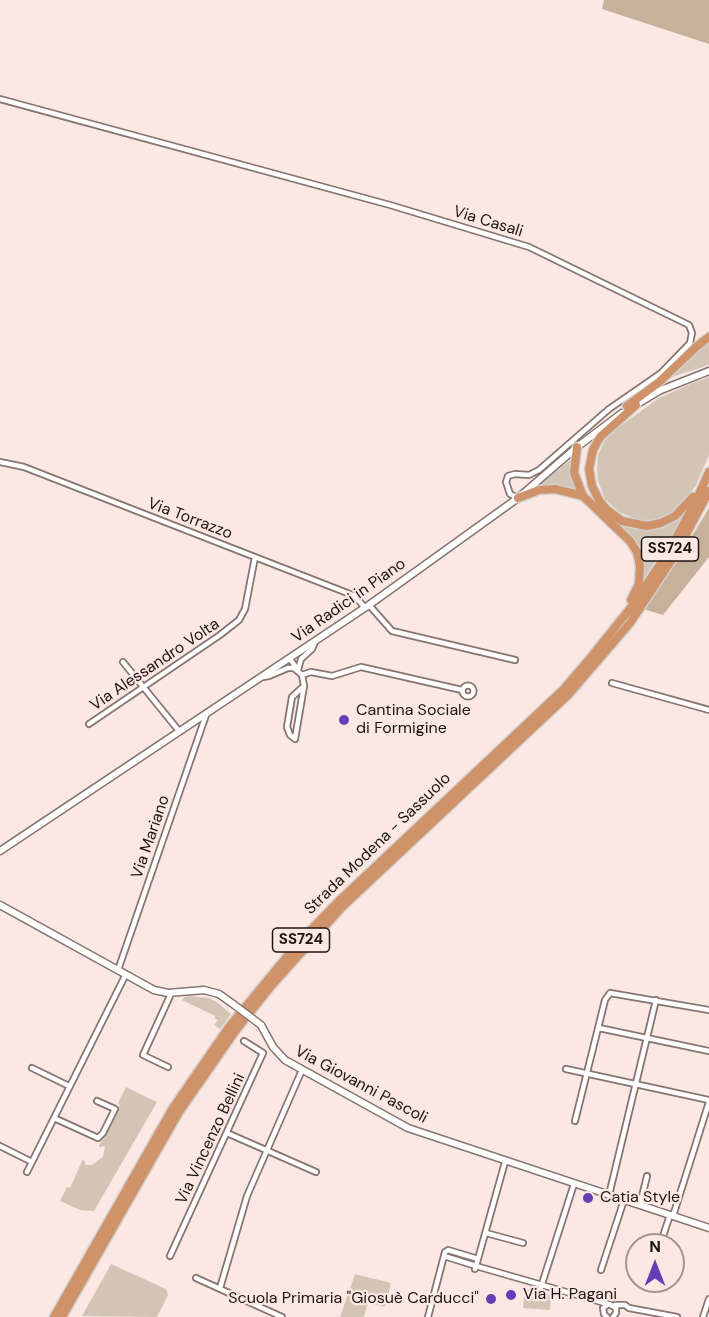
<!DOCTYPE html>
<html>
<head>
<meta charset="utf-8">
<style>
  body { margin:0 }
  #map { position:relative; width:709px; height:1317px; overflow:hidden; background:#fce8e3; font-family:"DM Sans",sans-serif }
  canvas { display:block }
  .north { position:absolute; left:625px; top:1233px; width:60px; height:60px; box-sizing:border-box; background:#fce8e3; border:2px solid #a29490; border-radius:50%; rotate:0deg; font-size:16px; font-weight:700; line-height:24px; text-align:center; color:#1b1513 }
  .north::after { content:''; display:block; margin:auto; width:21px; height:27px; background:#673db5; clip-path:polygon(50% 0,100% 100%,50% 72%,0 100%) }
</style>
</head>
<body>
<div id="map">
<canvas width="709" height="1317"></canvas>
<div class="north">N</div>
</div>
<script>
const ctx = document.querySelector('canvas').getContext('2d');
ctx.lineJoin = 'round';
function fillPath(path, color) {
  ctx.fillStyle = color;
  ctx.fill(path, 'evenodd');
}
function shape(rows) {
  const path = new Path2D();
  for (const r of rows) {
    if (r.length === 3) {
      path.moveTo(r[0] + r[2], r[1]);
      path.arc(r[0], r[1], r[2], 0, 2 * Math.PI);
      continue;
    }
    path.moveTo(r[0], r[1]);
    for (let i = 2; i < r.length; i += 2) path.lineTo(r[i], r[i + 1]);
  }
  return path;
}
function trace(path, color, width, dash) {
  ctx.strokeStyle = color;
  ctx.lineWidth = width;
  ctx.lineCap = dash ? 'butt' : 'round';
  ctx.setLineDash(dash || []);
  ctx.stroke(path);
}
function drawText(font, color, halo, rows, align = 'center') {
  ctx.font = font + ' "DM Sans",sans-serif';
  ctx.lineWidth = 4.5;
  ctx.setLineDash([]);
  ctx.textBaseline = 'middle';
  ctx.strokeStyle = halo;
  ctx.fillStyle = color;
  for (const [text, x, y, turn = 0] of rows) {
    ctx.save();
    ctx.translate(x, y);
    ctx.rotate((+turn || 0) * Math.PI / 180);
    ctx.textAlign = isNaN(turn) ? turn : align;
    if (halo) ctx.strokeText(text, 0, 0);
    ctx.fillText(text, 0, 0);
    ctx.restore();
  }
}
const green = shape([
  [709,343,709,365,672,377,701,349],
  [709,377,709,455,696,485,685,501,676,512,658,520,641,521,619,512,605,499,598,481,597,470,598,455,605,440,619,427,659,398,690,384],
  [573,458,576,489,565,486,537,487],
  [683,516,660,554,643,580,638,545,622,526,647,530,666,527],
  [190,996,209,998,218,1003,231,1014,220,1029,214,1025,218,1020,214,1018,215,1016,182,1000,185,997],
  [126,1087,157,1102,94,1211,80,1210,60,1201,67,1187,70,1188,83,1159,86,1165,92,1165,103,1157,105,1146,99,1147,99,1145,120,1105,118,1103],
  [111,1264,166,1289,168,1295,157,1317,82,1316],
  [355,1274,391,1283,385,1307,368,1303,364,1317,340,1317],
  [525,1288,551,1295,550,1310,523,1308]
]);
const forest = shape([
  [604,0,709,0,709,44,602,9],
  [709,508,709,557,663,615,643,609,680,556]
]);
const minor = shape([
  [0,99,390,205,529,247,689,325,692,333,690,343,661,373,609,409,539,470,529,475,515,474,508,476,506,482,510,494,518,498],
  [0,462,24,467,355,596,365,608],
  [369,605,392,631,515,660],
  [290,659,298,670,301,659,312,649,315,642],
  [123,662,179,731],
  [302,675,311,672,332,676,361,667,462,690],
  [263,677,269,676,288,668,294,668,302,675,304,686,295,739,290,735,287,727,292,697,304,686],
  [612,683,709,710],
  [468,691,5.5],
  [89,724,220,635,239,620,245,609,255,557],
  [118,970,206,715],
  [168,993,170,996,143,1055,168,1067],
  [599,1028,709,1051],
  [32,1068,69,1086],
  [566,1069,709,1100],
  [54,1118,98,1138,103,1133,115,1109,97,1101],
  [575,1121,605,1000,610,993,709,1010],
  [227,1133,316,1172],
  [0,1146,32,1162],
  [505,1162,476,1266,608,1304],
  [27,1172,126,974],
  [609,1195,656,1000],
  [640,1205,647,1176],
  [673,1216,709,1102],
  [486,1233,523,1243],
  [660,1245,670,1215],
  [170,1256,263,1053,244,1041],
  [444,1256,476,1266,475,1269],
  [601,1270,624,1200],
  [196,1278,282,1317],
  [646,1285,647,1281],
  [220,1288,247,1196,302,1070],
  [540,1290,574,1184],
  [615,1305,625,1305,629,1308,677,1317],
  [428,1317,445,1252,448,1250,478,1259],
  [607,1317,604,1314,603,1308,609,1304,616,1308,616,1313,613,1317],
  [703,1317,709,1299]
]);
const tertiary = shape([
  [634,406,661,390,709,371],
  [0,851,369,605,518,498,577,447,622,413],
  [0,905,154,990,168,993,204,990,219,994,233,1004],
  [261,1025,273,1047,285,1060,408,1128,709,1228]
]);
const trunk = shape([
  [636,405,600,437,593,450,589,469,592,486,599,500,606,509,622,521,647,526,661,523,675,516,693,497],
  [627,406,658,383,696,347,709,337],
  [577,447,574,473,583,496],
  [518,498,539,490,555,489,583,496,630,541,637,552,640,566,639,584,631,600],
  [54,1317,173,1108,229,1027,299,942,338,902,563,690,592,656,633,605,669,551,696,501,709,472],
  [62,1317,179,1112,236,1030,271,986,342,907,569,694,630,623,675,555,709,491]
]);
const tertiaryBridge = shape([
  [233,1004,261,1025]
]);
const markers = [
  [344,720,6,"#673db5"],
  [588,1198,6,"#673db5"],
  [511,1295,6,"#673db5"],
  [491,1299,6,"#673db5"]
];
const shields = [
  [670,549,57],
  [301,940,57]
];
const shieldNames = [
  ["SS724",670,549],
  ["SS724",301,940]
];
const streetNames = [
  ["Via Casali",488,222,17],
  ["Via Torrazzo",190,519,21],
  ["Via Radici in Piano",349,601,-35],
  ["Via Alessandro Volta",155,665,-34],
  ["Via Mariano",151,837,-71],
  ["Strada Modena - Sassuolo",378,844,-44],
  ["Via Giovanni Pascoli",361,1085,28],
  ["Via Vincenzo Bellini",211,1139,-65]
];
const poiNames = [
  ["Cantina Sociale",356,711],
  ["di Formigine",356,729],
  ["Catia Style",600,1198],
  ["Via H. Pagani",523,1295],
  ["Scuola Primaria \"Giosuè Carducci\"",479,1299,"right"]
];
fillPath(green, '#d2c5b6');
fillPath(forest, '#c6b29a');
trace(minor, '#857470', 8);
trace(tertiary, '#857470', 9);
trace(trunk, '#d1d0d0', 11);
trace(minor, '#fff', 4.5);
trace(tertiary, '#fff', 6);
trace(trunk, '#d09268', 8);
trace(tertiaryBridge, '#857470', 9, []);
trace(tertiaryBridge, '#fff', 6);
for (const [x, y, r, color] of markers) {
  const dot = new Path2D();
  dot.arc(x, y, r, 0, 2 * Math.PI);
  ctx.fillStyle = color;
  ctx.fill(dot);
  trace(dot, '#fce8e3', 2);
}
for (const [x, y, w] of shields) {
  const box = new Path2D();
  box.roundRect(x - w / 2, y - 12, w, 24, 4.5);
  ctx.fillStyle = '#fce8e3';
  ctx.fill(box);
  trace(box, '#1b1513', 1.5);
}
drawText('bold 15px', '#1b1513', null, shieldNames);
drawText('16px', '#1b1513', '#fce8e3', streetNames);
drawText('16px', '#1b1513', '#fce8e3', poiNames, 'left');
</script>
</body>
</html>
